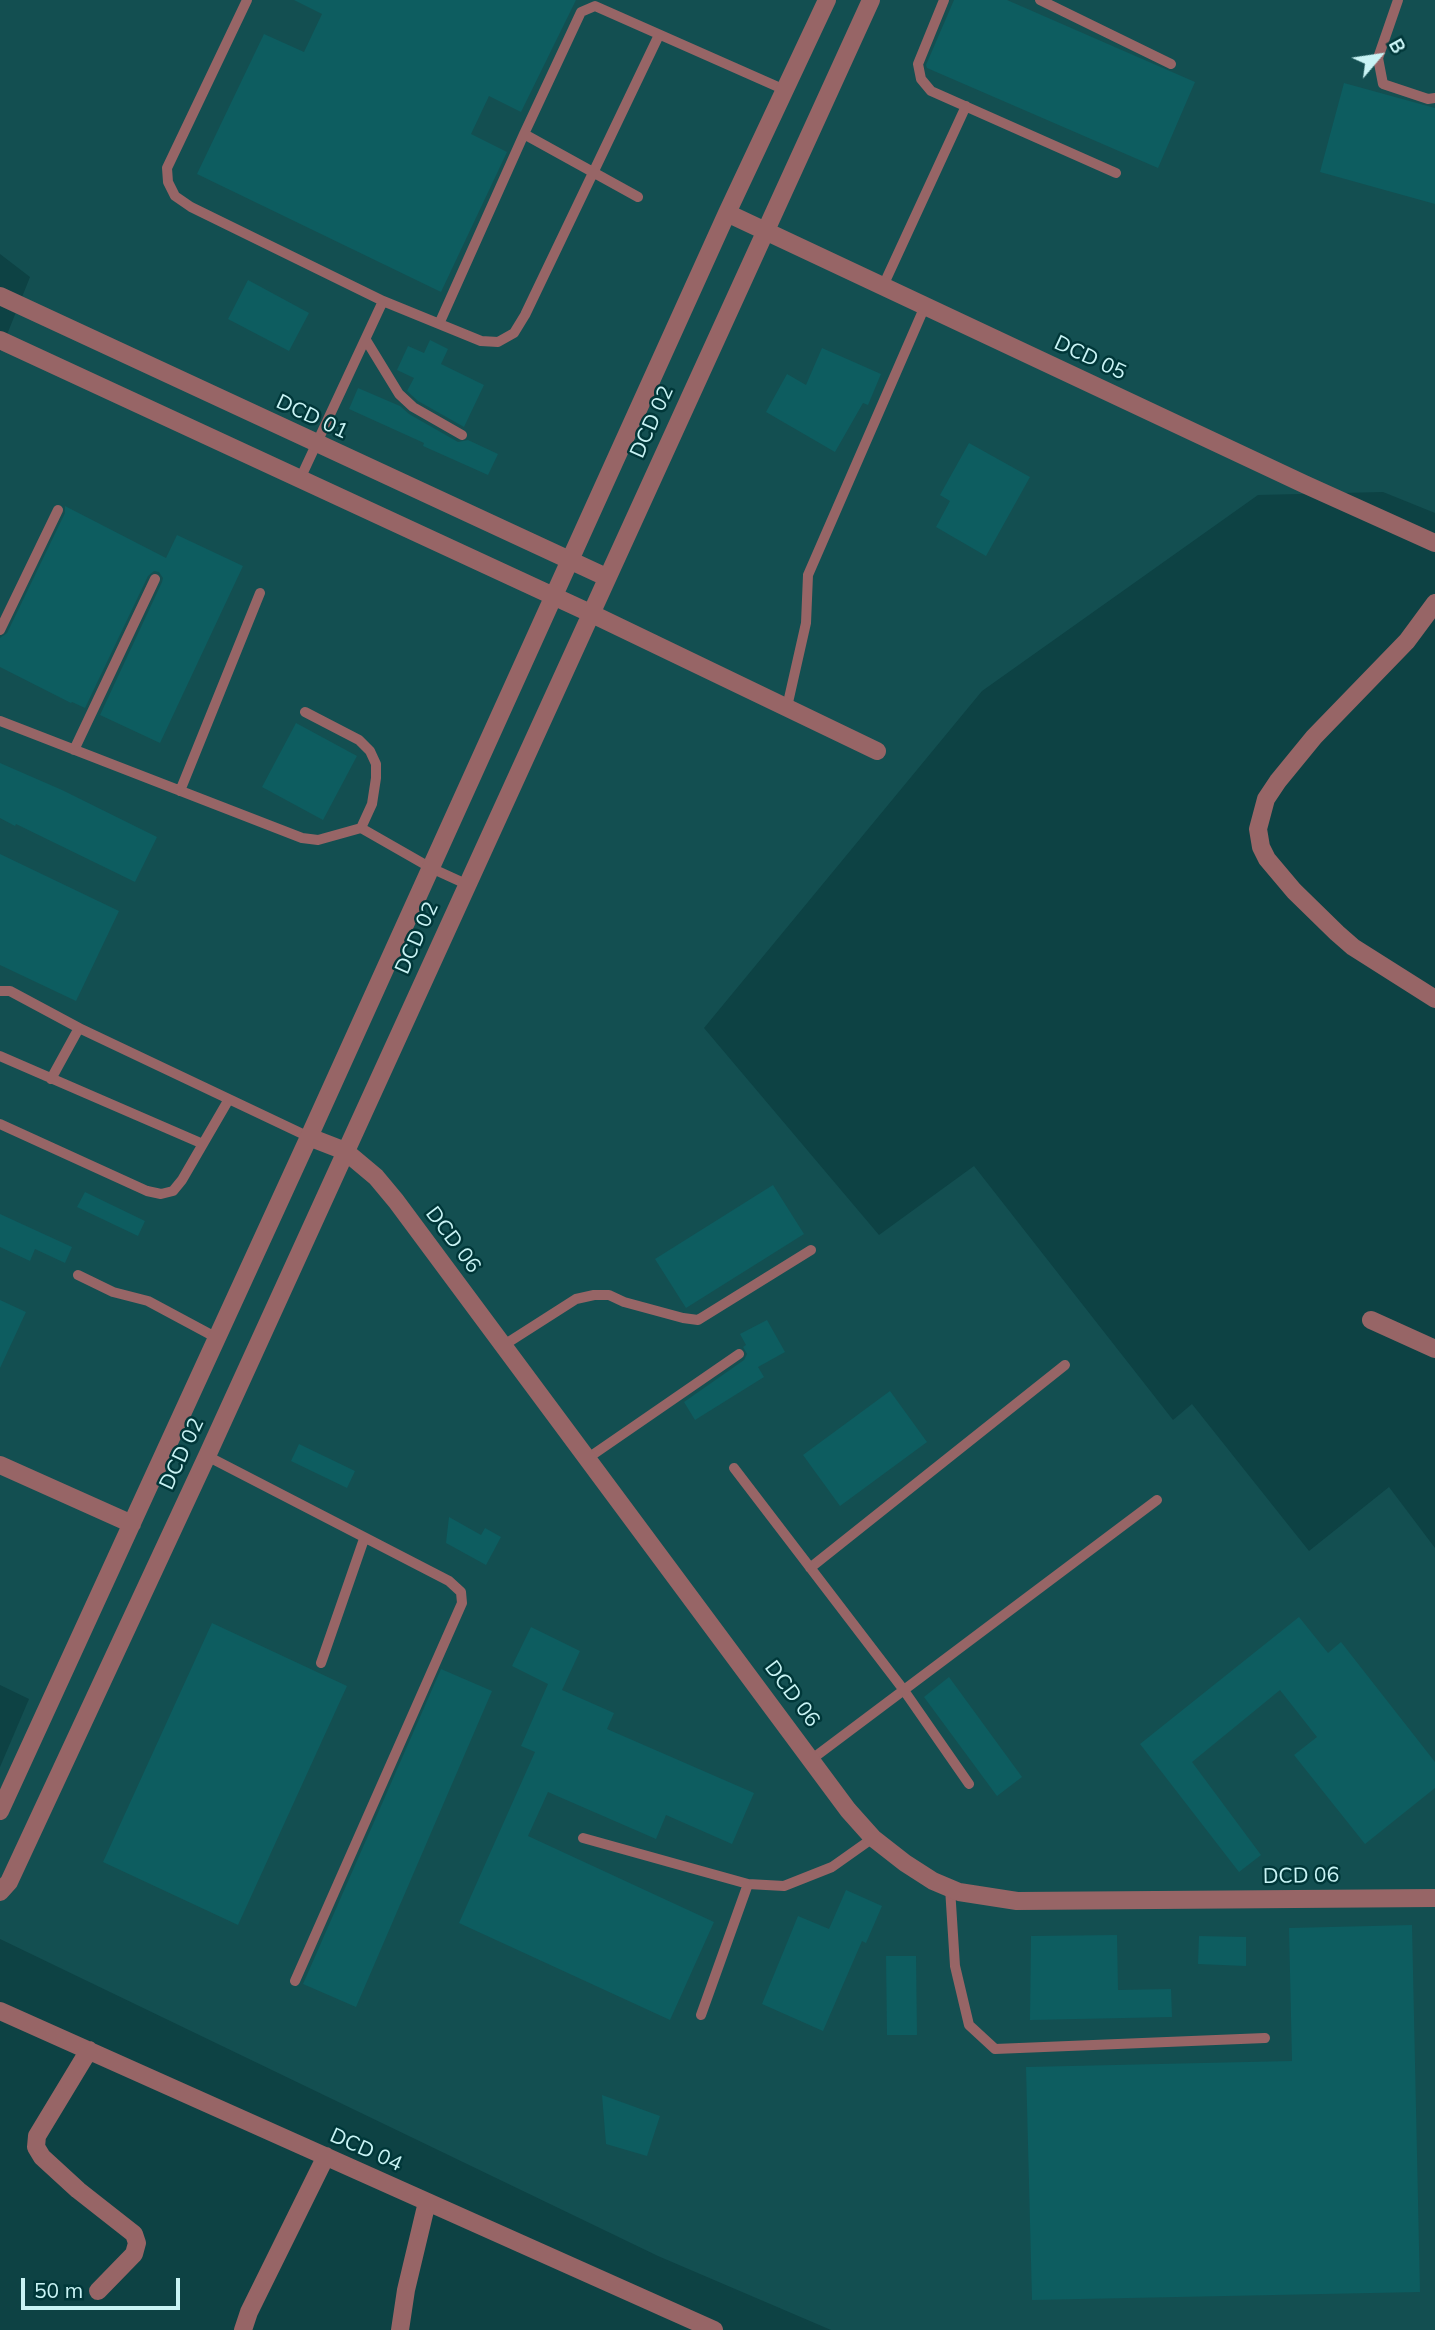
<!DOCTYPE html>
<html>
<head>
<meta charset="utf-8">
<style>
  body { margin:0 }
  #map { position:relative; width:1435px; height:2330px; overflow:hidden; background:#0d4244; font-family:Mulish,sans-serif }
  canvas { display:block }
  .north { position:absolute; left:1344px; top:21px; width:70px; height:70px; -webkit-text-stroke:5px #003739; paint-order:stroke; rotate:61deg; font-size:19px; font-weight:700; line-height:28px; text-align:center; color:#c9f4f5 }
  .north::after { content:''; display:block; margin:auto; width:24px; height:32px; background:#c9f4f5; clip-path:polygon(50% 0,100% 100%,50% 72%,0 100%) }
  .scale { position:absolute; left:21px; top:2278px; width:159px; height:32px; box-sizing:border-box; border:4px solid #c9f4f5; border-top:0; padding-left:9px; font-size:21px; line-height:24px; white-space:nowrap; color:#c9f4f5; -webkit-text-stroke:5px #003739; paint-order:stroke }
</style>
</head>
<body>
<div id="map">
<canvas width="1435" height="2330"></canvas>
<div class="north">B</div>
<div class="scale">50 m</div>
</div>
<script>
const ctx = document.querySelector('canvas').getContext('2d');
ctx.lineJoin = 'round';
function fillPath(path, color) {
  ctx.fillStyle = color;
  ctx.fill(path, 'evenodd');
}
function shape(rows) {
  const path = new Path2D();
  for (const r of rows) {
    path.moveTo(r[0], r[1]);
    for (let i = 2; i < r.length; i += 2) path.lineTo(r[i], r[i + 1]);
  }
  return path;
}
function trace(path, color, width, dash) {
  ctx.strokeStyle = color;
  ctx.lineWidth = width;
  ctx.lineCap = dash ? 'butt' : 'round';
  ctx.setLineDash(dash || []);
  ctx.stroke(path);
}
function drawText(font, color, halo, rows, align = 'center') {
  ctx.font = font + ' Mulish,sans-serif';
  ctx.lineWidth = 5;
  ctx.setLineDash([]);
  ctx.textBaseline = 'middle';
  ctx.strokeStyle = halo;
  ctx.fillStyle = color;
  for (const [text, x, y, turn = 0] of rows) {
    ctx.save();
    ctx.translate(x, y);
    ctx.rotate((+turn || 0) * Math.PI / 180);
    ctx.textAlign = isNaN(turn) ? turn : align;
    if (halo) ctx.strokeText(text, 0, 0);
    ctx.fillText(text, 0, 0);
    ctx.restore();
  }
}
const built = shape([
  [0,0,1435,0,1435,513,1383,492,1258,495,982,691,704,1028,879,1235,974,1166,1173,1420,1192,1404,1309,1551,1389,1487,1435,1548,1435,2330,831,2330,658,2256,0,1939,0,1767,29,1699,0,1685,0,352,30,277,0,254]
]);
const building = shape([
  [294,0,576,0,521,112,489,96,471,134,507,152,441,292,197,174,264,34,304,52,322,14],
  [954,0,1007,0,1195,82,1158,168,927,68,926,65],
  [1344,83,1435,108,1435,204,1320,172],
  [248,280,309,313,289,351,228,319],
  [430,340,448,349,441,364,484,385,464,427,418,401,407,391,414,378,397,370,408,346,424,353],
  [822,348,881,374,868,405,863,403,835,452,766,412,787,374,806,385],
  [358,388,400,406,409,414,458,442,468,440,498,454,488,475,423,446,424,443,349,409],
  [969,443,1030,477,986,556,936,527,950,501,940,495],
  [65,506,166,558,177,535,243,566,160,743,100,715,162,582,163,578,159,572,154,571,148,576,85,708,72,702,71,703,0,667,0,638,7,633,65,513],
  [296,723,357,756,323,820,262,787],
  [0,763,62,790,157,837,135,882,16,824,15,826,0,818],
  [0,854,119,911,76,1001,0,965],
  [773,1185,804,1234,686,1308,655,1259],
  [85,1192,145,1221,138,1236,77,1207],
  [0,1214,72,1247,65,1263,35,1249,30,1261,0,1247],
  [0,1300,26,1312,0,1368],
  [767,1320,785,1352,758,1367,764,1377,695,1420,684,1402,744,1360,747,1354,743,1347,746,1345,740,1334],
  [890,1391,927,1442,840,1506,803,1455],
  [299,1444,355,1471,347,1488,291,1461],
  [449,1517,481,1535,485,1528,501,1537,486,1565,446,1543],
  [1299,1617,1328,1653,1341,1642,1435,1762,1435,1788,1365,1844,1294,1755,1317,1737,1280,1690,1192,1762,1261,1855,1239,1872,1140,1744],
  [212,1623,347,1686,238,1925,103,1862],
  [531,1627,580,1651,562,1690,614,1713,607,1729,754,1793,732,1844,666,1815,656,1839,548,1792,528,1836,714,1922,670,2020,459,1923,535,1752,521,1746,548,1684,512,1666],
  [441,1669,492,1691,356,2007,303,1984],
  [949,1677,1022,1777,997,1796,924,1697],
  [846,1890,882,1906,866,1943,862,1941,823,2031,762,2004,798,1916,829,1929],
  [1412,1925,1420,2292,1032,2300,1026,2067,1292,2061,1289,1928],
  [1117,1935,1118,1990,1171,1989,1172,2017,1030,2020,1031,1936],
  [1199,1936,1246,1937,1246,1966,1198,1964],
  [886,1956,916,1956,917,2035,887,2035],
  [602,2095,660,2116,647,2156,606,2144]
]);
const lane = shape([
  [247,0,167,168,168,182,175,196,191,207,383,301,481,341,498,342,514,333,525,315,659,35],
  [944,0,918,64,921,79,931,91,1116,173],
  [1040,0,1171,64],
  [1398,0,1378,58,1383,84,1428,99,1435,98],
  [524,134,638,197],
  [883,286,966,106],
  [439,324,524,134,581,12,595,6,785,90],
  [366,340,399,394,413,407,462,435],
  [300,479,383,301],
  [0,630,58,510],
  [787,707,806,623,808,575,925,306],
  [305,712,359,740,370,751,376,764,376,778,372,804,361,828],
  [0,721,302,838,318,840,361,828,431,868,466,884],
  [74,750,155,579],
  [180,791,260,593],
  [0,991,10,991,79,1028,309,1137],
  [0,1056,203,1144],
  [51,1079,79,1028],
  [0,1124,147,1191,161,1194,173,1191,182,1180,229,1099],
  [78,1275,113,1292,148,1301,217,1338],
  [504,1345,576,1299,594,1295,609,1295,624,1302,683,1318,698,1320,811,1250],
  [207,1456,449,1581,461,1592,462,1603,295,1981],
  [588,1458,739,1354],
  [734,1468,903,1689,969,1784],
  [810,1568,1065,1365],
  [321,1663,364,1539],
  [812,1759,1157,1500],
  [583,1838,748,1884,784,1886,832,1867,873,1838],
  [950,1888,955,1966,969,2025,995,2049,1265,2038],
  [701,2015,748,1884]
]);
const street = shape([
  [727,213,1304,484,1435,543],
  [0,296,606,577],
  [0,340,590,613,877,751],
  [1435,603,1407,641,1314,737,1278,781,1266,799,1258,829,1261,847,1267,859,1294,891,1337,933,1353,947,1435,999],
  [309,1137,345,1151,376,1177,396,1201,848,1810,873,1838,905,1863,933,1881,959,1892,1017,1901,1435,1898],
  [1371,1320,1435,1349],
  [0,1465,132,1524],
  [0,1811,309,1137,727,213,827,0],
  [0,1892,9,1882,207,1456,871,0],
  [0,2011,714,2330],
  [89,2050,37,2136,36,2147,42,2157,78,2190,134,2234,137,2243,134,2254,98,2291],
  [243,2330,249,2312,326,2156],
  [400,2330,406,2290,427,2202]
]);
const streetNames = [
  ["DCD 05",1090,358,25],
  ["DCD 01",312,417,25],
  ["DCD 02",652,422,-66],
  ["DCD 02",417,938,-66],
  ["DCD 06",453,1240,53],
  ["DCD 02",182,1454,-65],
  ["DCD 06",792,1694,53],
  ["DCD 06",1301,1876,-1],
  ["DCD 04",366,2150,24]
];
fillPath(built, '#134f51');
fillPath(building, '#0d5d60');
trace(lane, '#976566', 10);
trace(street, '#976566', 18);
drawText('21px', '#c9f4f5', '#003739', streetNames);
</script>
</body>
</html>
